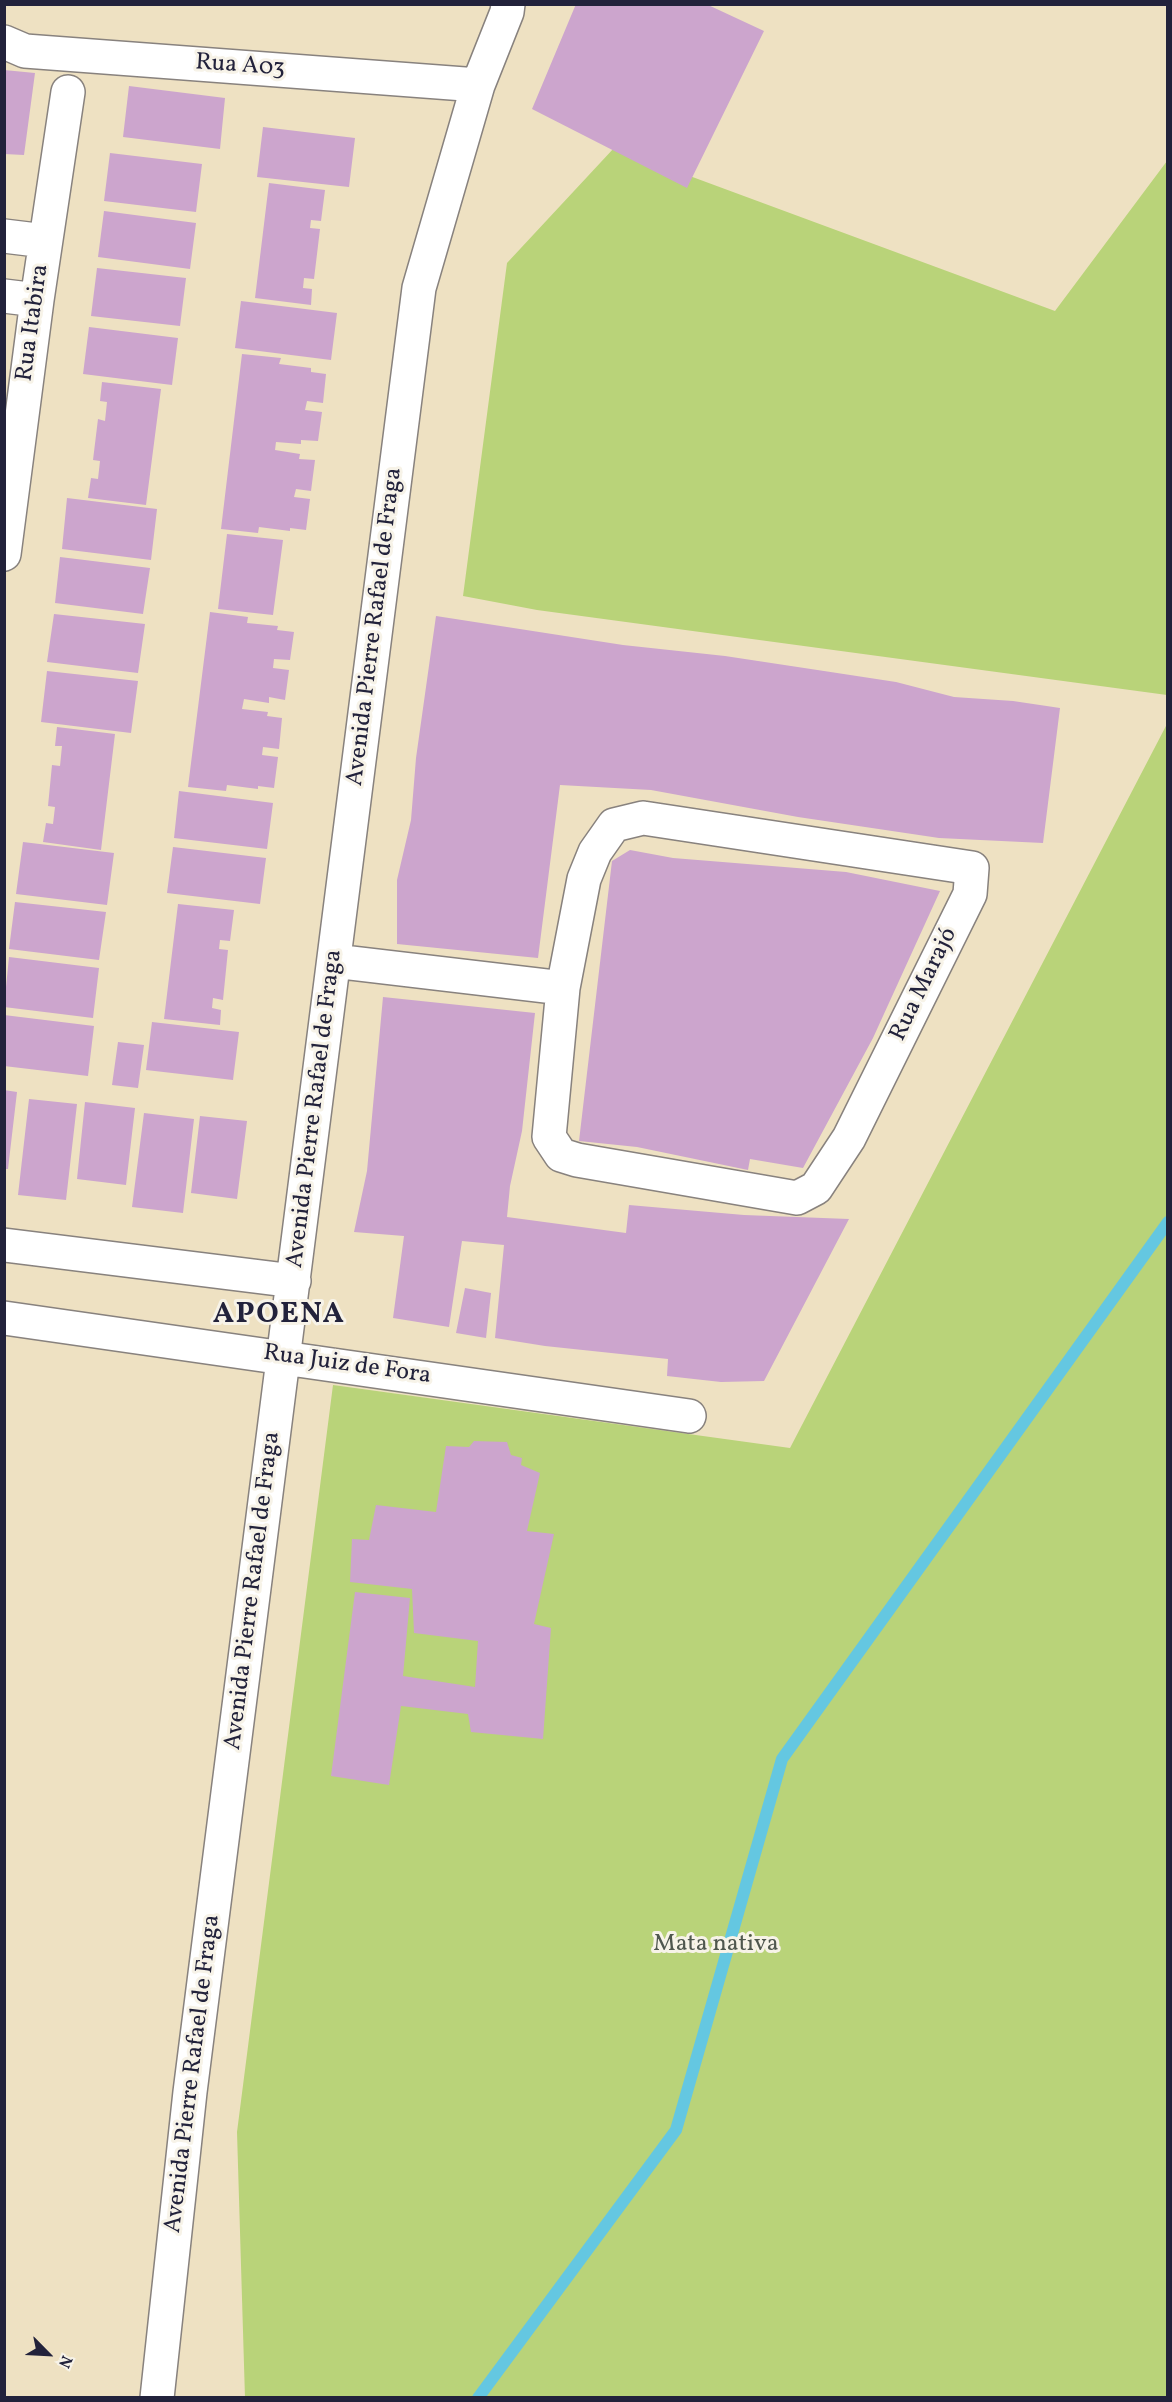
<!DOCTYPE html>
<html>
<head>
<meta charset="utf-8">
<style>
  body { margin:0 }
  #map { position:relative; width:1172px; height:2402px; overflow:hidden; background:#eee1c2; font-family:Vollkorn,serif }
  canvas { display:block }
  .frame { position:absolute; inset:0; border:6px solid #22223b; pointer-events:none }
  .north { position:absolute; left:18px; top:2324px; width:60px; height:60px; -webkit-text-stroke:4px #f7f3e8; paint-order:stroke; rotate:114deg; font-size:16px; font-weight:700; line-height:24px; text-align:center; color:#22223b }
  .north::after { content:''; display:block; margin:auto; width:21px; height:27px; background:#22223b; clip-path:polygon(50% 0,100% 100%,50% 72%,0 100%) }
</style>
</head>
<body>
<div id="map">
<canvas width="1172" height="2402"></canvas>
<div class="frame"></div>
<div class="north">N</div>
</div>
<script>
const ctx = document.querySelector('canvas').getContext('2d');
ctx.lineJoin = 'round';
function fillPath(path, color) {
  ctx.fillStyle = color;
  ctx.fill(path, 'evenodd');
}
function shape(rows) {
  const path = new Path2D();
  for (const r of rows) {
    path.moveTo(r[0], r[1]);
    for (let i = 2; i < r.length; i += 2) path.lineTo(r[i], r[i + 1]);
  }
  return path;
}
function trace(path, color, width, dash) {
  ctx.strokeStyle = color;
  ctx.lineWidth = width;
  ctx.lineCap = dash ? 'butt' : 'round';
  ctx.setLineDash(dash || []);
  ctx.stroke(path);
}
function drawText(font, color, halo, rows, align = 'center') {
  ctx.font = font + ' Vollkorn,serif';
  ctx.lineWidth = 6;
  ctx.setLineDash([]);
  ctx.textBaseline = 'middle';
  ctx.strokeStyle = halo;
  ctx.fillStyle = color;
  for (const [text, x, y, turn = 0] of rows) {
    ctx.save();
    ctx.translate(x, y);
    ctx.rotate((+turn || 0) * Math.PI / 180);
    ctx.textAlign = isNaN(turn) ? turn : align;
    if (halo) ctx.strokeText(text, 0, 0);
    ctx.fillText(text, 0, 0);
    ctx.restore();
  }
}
const green = shape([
  [614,148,1055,311,1167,161,1167,695,537,610,463,596,507,263],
  [1167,724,1167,2397,245,2398,237,2132,333,1385,790,1448]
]);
const stream = shape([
  [478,2398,676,2130,782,1759,1168,1222]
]);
const building = shape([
  [576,4,706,4,764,31,687,188,532,109],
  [4,70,35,73,24,155,4,154],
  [129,86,225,98,220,149,123,137],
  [263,127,355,138,349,187,257,177],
  [110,153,202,164,196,212,104,201],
  [269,183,325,190,321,221,311,220,310,228,320,229,314,279,304,278,303,288,312,289,311,305,255,298],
  [104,211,196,223,190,269,98,257],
  [97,268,186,278,180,326,91,316],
  [241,301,337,313,331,360,235,348],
  [89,327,178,338,172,385,83,374],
  [242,354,281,358,279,364,311,368,311,372,326,374,323,403,307,401,305,410,322,412,318,441,301,440,301,444,276,442,275,450,300,454,299,459,315,460,311,491,296,489,294,497,310,499,306,530,290,528,290,531,259,527,258,533,221,529],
  [102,382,161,389,146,505,88,498,91,478,98,479,100,461,93,460,98,419,105,421,107,402,100,401],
  [67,498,157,509,151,560,62,549],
  [227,534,283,540,273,615,218,609],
  [60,557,150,568,143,614,55,603],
  [210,612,248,617,247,623,278,626,277,630,294,632,290,660,274,659,273,668,289,670,285,700,269,697,269,703,244,699,242,709,268,712,267,716,282,718,279,749,263,747,262,755,278,757,274,788,258,786,258,789,227,785,226,791,188,787],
  [54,614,145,624,138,673,47,662],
  [436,616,623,645,725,656,824,671,896,682,954,697,1013,701,1060,708,1043,843,939,838,798,817,651,790,560,785,538,958,397,944,397,880,411,820,416,758],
  [47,671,138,681,131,733,41,722],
  [57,727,115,734,101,850,43,842,46,823,53,824,55,807,48,806,52,765,60,766,62,746,55,746],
  [179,791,273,803,267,849,174,838],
  [23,842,114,853,107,905,16,894],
  [173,847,266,858,260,904,167,893],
  [630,850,673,858,846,872,940,891,873,1038,803,1168,750,1159,748,1170,637,1147,579,1141,612,861],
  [15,902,106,912,99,960,9,949],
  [178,904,234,910,230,941,220,940,219,949,228,950,223,1000,213,998,212,1008,221,1010,220,1025,164,1019],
  [9,957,99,968,93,1018,4,1007],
  [383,997,535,1013,522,1131,510,1186,507,1217,626,1233,629,1205,744,1215,849,1219,764,1381,721,1382,667,1376,668,1359,545,1346,495,1338,504,1245,462,1241,449,1327,393,1318,404,1236,354,1232,367,1171],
  [4,1015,94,1026,88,1076,4,1066],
  [152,1022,239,1032,233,1080,146,1070],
  [118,1042,144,1045,138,1088,112,1085],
  [4,1090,17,1092,8,1169,4,1169],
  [29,1099,77,1104,66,1200,18,1195],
  [85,1102,135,1108,126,1185,77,1179],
  [144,1113,194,1119,183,1213,132,1207],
  [200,1116,247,1121,237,1199,191,1193],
  [465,1288,491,1293,486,1338,456,1333],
  [474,1441,507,1442,511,1455,522,1458,521,1465,540,1473,527,1531,554,1534,534,1624,551,1628,543,1739,471,1732,468,1714,401,1706,389,1785,331,1776,355,1592,410,1598,403,1676,475,1687,478,1641,414,1633,412,1589,350,1582,352,1539,369,1540,376,1505,436,1512,446,1446,469,1447]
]);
const minor = shape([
  [4,42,25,51,478,85],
  [4,236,45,241],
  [4,296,37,300],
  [4,554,37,300,68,92],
  [643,818,972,868,970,894,849,1138,816,1188,797,1198,577,1160,561,1155,549,1137,563,988,584,879,595,852,614,825,643,818],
  [334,961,563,988],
  [4,1245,294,1281],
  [4,1318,689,1416],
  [157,2398,190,2092,419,288,478,85,507,12,508,4]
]);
const streetNames = [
  ["Rua A03",240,67,4],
  ["Rua Itabira",34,323,-82],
  ["Avenida Pierre Rafael de Fraga",376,627,-83],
  ["Rua Marajó",925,985,-64],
  ["Avenida Pierre Rafael de Fraga",316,1109,-83],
  ["Rua Juiz de Fora",347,1366,8],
  ["Avenida Pierre Rafael de Fraga",254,1591,-83],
  ["Avenida Pierre Rafael de Fraga",194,2074,-83]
];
const parkNames = [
  ["Mata nativa",716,1946]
];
const districtNames = [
  ["APOENA",279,1316]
];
fillPath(green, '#b9d379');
trace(stream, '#64c7e1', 12);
fillPath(building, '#cca5cd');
trace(minor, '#88827e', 36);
trace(minor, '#fff', 33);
drawText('24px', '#22223b', '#f7f3e8', streetNames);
drawText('24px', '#4f574e', '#f7f3e8', parkNames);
ctx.letterSpacing = '1.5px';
drawText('bold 30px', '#22223b', '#f7f3e8', districtNames);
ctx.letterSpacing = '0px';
</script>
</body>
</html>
